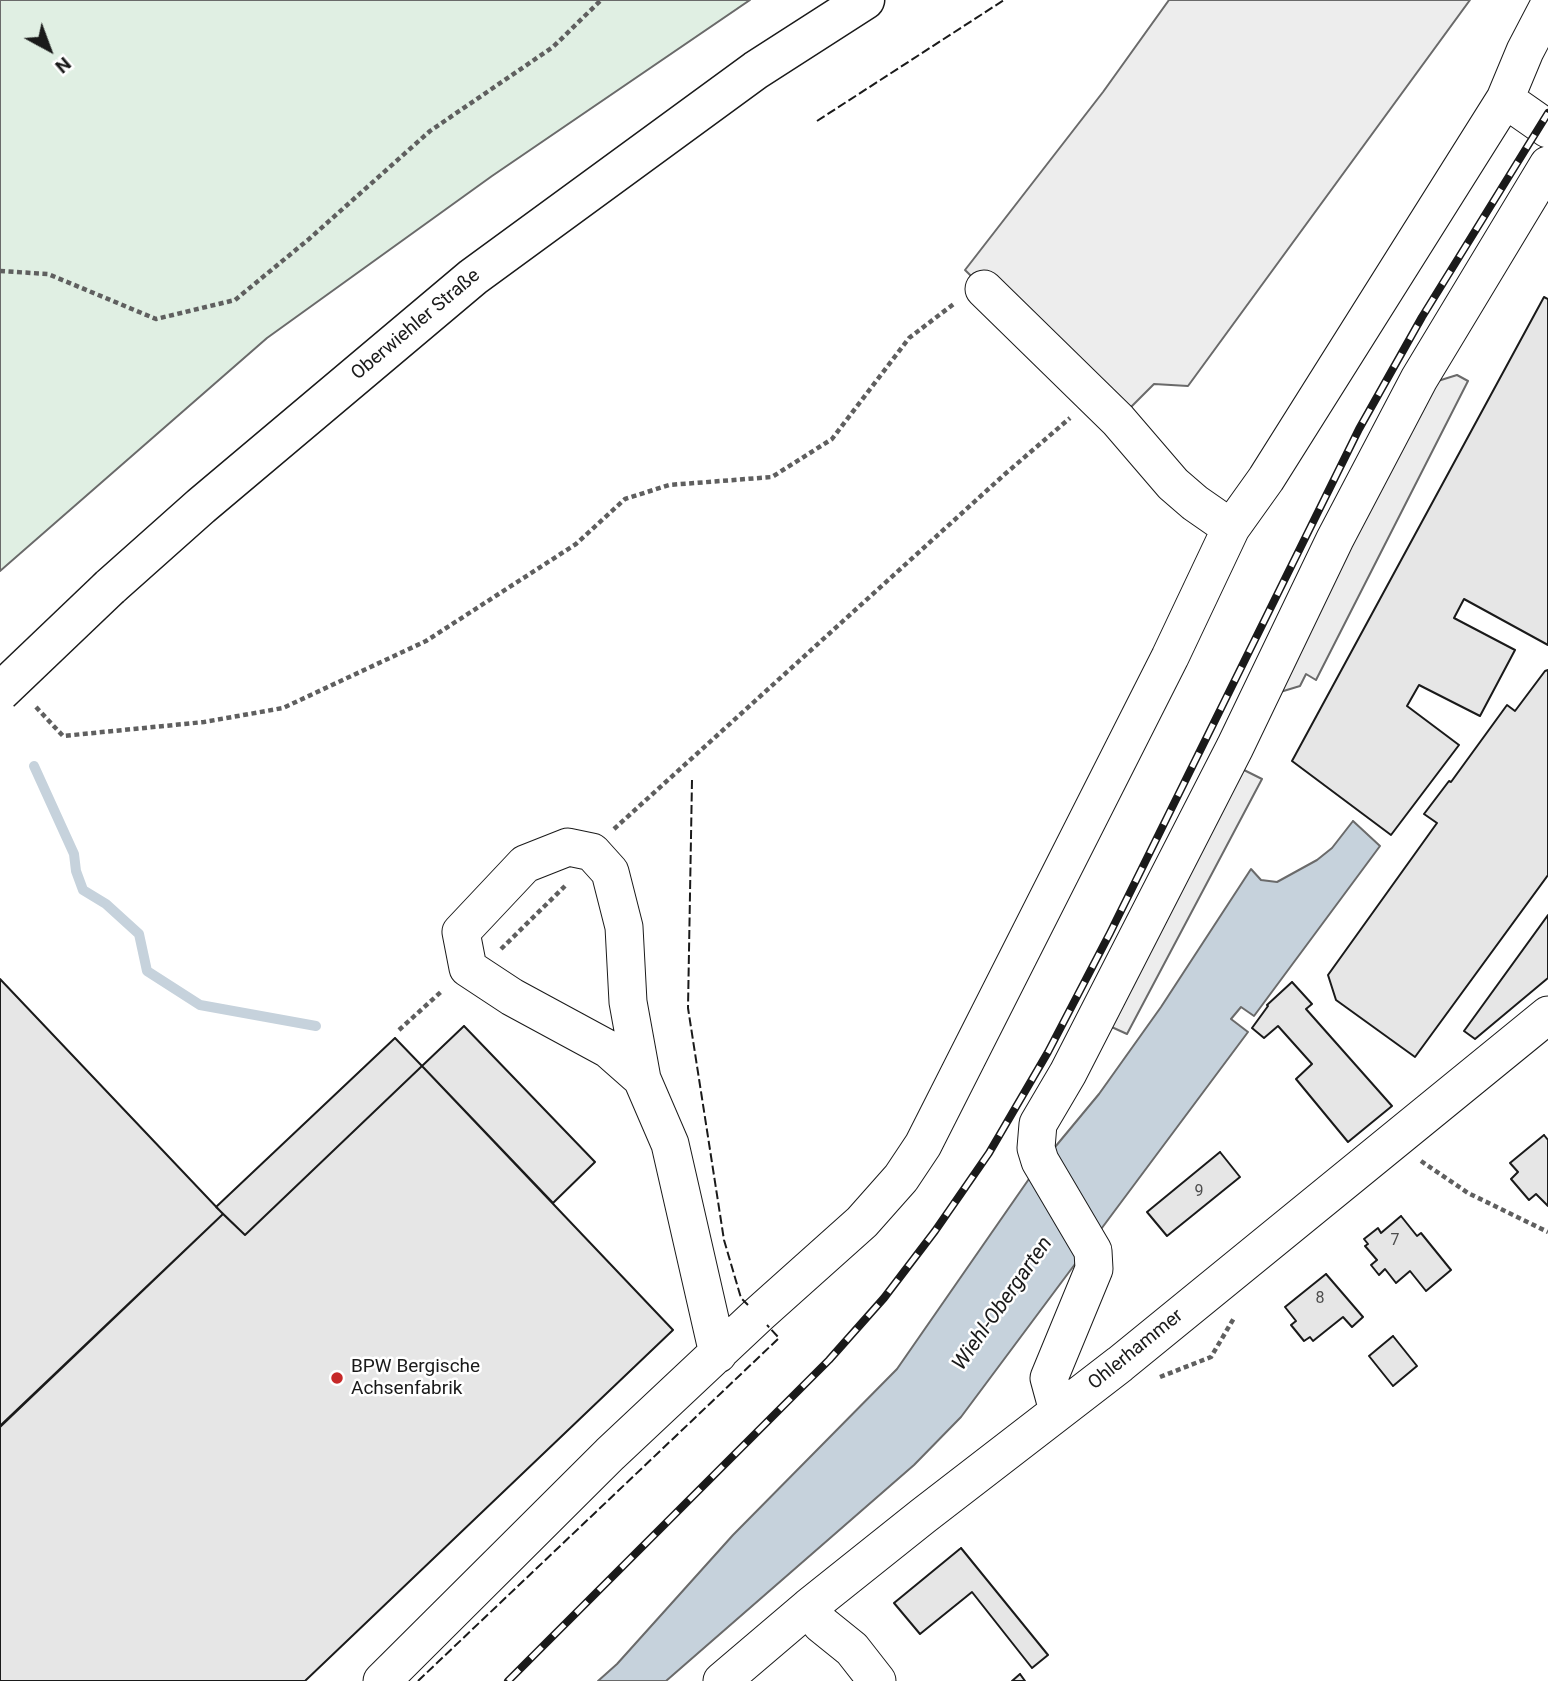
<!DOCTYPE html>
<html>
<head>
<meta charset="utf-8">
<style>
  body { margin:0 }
  #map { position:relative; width:1548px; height:1681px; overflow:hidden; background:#fff; font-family:Roboto,sans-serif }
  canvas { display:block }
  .north { position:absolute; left:14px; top:14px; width:70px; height:70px; -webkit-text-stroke:5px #fff; paint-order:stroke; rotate:139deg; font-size:19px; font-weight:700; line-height:28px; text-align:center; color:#1a1a1a }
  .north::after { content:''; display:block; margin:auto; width:24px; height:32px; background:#1a1a1a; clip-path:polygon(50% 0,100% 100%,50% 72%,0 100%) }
</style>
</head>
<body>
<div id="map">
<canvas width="1548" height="1681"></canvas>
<div class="north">N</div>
</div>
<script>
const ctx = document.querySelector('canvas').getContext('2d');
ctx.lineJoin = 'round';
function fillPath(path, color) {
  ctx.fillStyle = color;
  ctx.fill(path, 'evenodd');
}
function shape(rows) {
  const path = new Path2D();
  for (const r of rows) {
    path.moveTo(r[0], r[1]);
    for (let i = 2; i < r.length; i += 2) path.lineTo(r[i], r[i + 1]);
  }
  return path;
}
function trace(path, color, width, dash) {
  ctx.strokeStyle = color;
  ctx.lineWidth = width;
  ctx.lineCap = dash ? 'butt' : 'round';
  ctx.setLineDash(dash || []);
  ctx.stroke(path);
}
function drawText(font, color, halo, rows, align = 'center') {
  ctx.font = font + ' Roboto,sans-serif';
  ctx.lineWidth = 5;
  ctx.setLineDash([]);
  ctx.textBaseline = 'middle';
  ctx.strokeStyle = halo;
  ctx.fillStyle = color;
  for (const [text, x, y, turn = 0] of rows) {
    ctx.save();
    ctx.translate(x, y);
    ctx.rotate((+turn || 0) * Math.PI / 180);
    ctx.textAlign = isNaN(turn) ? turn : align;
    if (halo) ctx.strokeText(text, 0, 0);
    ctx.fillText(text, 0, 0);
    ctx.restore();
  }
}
const green = shape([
  [0,0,750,0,492,176,267,338,0,571,0,0]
]);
const parking = shape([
  [1169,0,1470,0,1188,386,1154,384,1118,420,965,270,1103,92,1169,0],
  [1457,375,1468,381,1316,680,1306,674,1300,686,1267,696,1425,385,1457,375],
  [1238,767,1262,779,1127,1034,1105,1024,1238,767]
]);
const water = shape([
  [1353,821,1380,846,1254,1016,1241,1007,1231,1019,1248,1032,961,1417,914,1465,666,1681,598,1681,617,1664,733,1535,897,1369,1031,1176,1099,1094,1161,1007,1251,869,1261,880,1277,882,1317,860,1332,848,1353,821]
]);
const stream = shape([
  [34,766,74,854,76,871,83,890,106,904,139,934,147,971,200,1005,316,1026]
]);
const building = shape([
  [1544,297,1548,299,1548,645,1464,599,1454,618,1515,650,1480,716,1419,685,1407,706,1459,745,1391,835,1292,761,1544,297],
  [1548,670,1548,875,1415,1057,1336,1000,1328,975,1437,823,1424,814,1449,781,1451,782,1507,705,1515,711,1545,671,1548,670],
  [1548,915,1548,978,1475,1039,1464,1031,1548,915],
  [0,979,223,1214,0,1426,0,979],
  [1292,982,1312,1004,1306,1009,1392,1106,1348,1142,1296,1079,1312,1064,1278,1026,1264,1038,1252,1028,1268,1006,1267,1005,1292,982],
  [464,1026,595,1162,553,1203,422,1066,464,1026],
  [395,1038,422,1066,245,1235,216,1207,395,1038],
  [422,1066,673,1330,305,1681,0,1681,0,1427,223,1214,245,1235,422,1066],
  [1544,1135,1548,1140,1548,1206,1536,1194,1529,1200,1511,1179,1518,1172,1510,1163,1544,1135],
  [1220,1152,1240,1177,1167,1236,1147,1212,1220,1152],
  [1401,1216,1417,1236,1421,1233,1451,1270,1426,1291,1410,1271,1396,1283,1385,1269,1379,1275,1371,1265,1377,1260,1365,1246,1368,1244,1364,1239,1378,1228,1381,1233,1401,1216],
  [1326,1274,1363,1317,1352,1327,1343,1317,1313,1341,1310,1337,1304,1341,1291,1325,1296,1321,1285,1307,1326,1274],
  [1393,1336,1417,1366,1393,1386,1369,1356,1393,1336],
  [961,1548,1048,1655,1032,1668,972,1592,920,1634,894,1603,961,1548],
  [1020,1674,1025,1681,1012,1681,1020,1674]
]);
const path = shape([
  [0,271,48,274,156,319,235,300,309,239,430,131,553,47,601,0],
  [36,707,63,736,204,722,283,708,426,641,576,544,625,499,669,485,772,477,832,439,909,338,955,303],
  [614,829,1005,474,1070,418],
  [501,949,565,886],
  [399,1030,443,990],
  [1421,1161,1468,1193,1548,1232],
  [1160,1377,1211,1357,1234,1318]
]);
const minor = shape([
  [1505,99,1548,129],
  [984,289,1118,420,1173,484,1195,503,1231,528],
  [642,1079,628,1002,624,927,610,872,592,852,568,847,525,864,461,932,468,968,512,997,608,1049,642,1079,670,1144,718,1354],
  [1058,1411,1049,1378,1094,1269,1093,1251,1040,1161,1036,1148,1038,1124,1068,1073,1235,747,1335,539,1419,379,1548,165],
  [809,1607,821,1624,852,1649,877,1681],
  [382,1681,610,1454,758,1315,862,1222,901,1178,923,1145,1170,657,1231,528,1266,479,1505,99,1525,51,1548,7],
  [722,1681,809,1607,923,1516,1120,1364,1548,1015]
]);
const major = shape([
  [110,587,201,506,473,277,756,70,865,0]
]);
const rail = shape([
  [508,1681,829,1360,884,1298,935,1231,989,1153,1048,1052,1110,933,1359,429,1422,317,1548,113]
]);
const majorBridge = shape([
  [0,692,110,587]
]);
const fence = shape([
  [817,121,1004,0],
  [692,780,688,1008,724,1240,741,1298,748,1305],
  [418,1681,779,1338,767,1325]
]);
const markers = [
  [337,1378,7,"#c62828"]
];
const numberNames = [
  ["9",1199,1192],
  ["7",1395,1241],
  ["8",1320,1299]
];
const streetNames = [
  ["Oberwiehler Straße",416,325,-40],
  ["Ohlerhammer",1136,1350,-39]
];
const poiNames = [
  ["BPW Bergische",351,1367],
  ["Achsenfabrik",351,1389]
];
const waterNames = [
  ["Wiehl-Obergarten",1003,1304,-55]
];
fillPath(green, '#e0efe3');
trace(green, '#6a6a6a', 2);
fillPath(parking, '#ededed');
trace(parking, '#6a6a6a', 2);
fillPath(water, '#c6d2dc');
trace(water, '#6a6a6a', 2);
trace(stream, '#c6d2dc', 10);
fillPath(building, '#e6e6e6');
trace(building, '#1a1a1a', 2);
trace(minor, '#1a1a1a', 39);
trace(major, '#1a1a1a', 41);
trace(path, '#5f5f5f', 4.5, [5, 3.5]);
trace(minor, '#fff', 37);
trace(major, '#fff', 38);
trace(rail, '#1a1a1a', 8);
trace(rail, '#fff', 5, [16]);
trace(majorBridge, '#1a1a1a', 41, []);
trace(majorBridge, '#fff', 38);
trace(fence, '#1a1a1a', 2, [9, 3.5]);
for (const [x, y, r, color] of markers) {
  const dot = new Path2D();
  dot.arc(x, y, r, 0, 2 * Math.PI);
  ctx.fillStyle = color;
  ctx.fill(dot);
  trace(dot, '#fff', 2.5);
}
drawText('16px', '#4d4d4d', null, numberNames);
drawText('19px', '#1a1a1a', '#fff', streetNames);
drawText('19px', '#1a1a1a', '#fff', poiNames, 'left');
drawText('italic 21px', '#1a1a1a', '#fff', waterNames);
</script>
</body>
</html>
